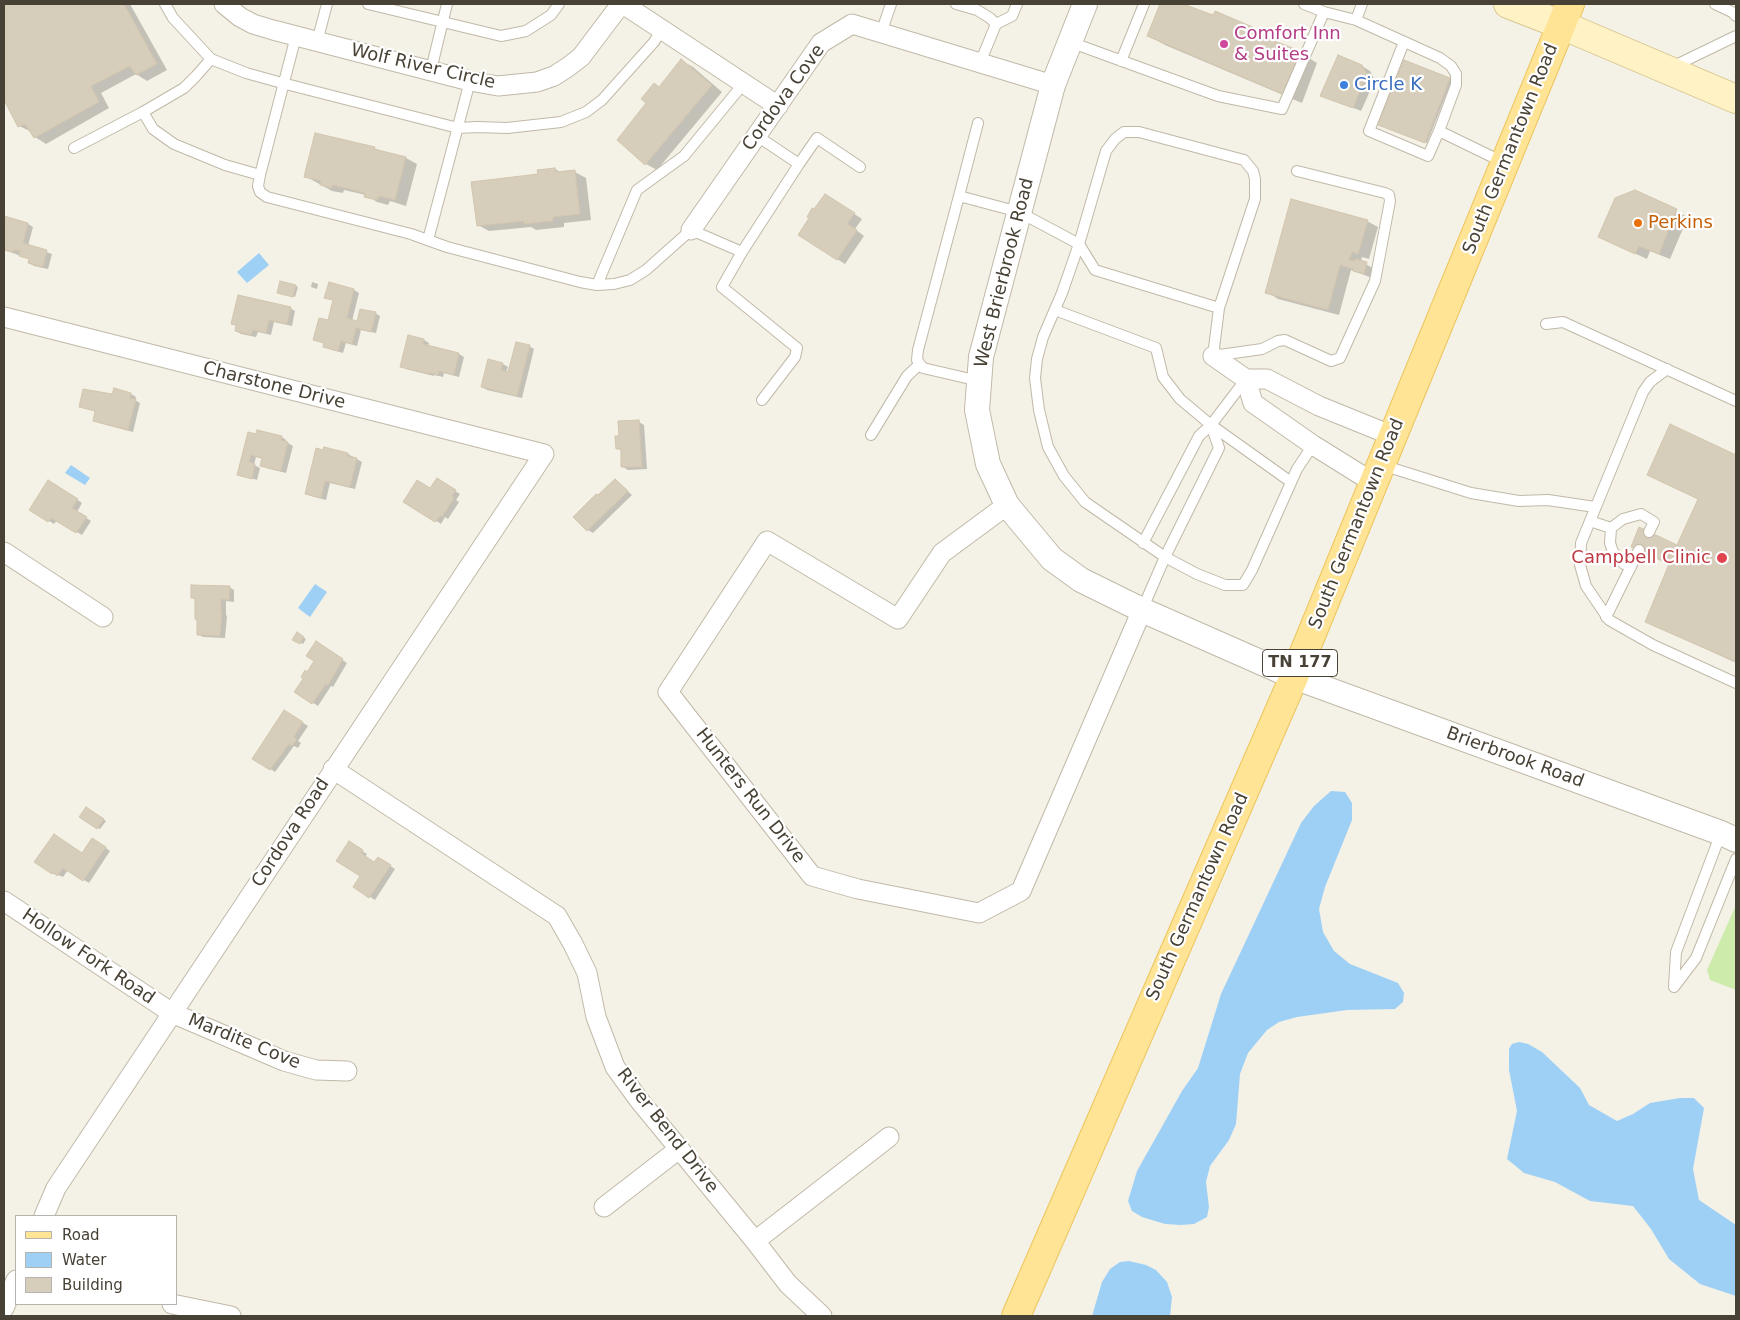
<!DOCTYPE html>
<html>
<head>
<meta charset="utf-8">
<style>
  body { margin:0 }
  #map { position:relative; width:1740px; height:1320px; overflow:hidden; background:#f4f1e6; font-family:"DejaVu Sans",sans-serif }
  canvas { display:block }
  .frame { position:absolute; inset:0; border:5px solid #484135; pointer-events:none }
  .legend { position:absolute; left:15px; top:1215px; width:162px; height:90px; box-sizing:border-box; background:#fff; border:1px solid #b6b3ae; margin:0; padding:6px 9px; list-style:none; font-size:15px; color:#484135 }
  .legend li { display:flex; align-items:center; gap:10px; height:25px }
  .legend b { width:25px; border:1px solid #b6b3ae }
</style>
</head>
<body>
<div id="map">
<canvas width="1740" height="1320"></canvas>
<div class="frame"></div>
<ul class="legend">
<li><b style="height:6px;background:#ffe495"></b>Road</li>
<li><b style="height:14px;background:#9ed0f6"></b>Water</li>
<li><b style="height:14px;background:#d7cdbb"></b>Building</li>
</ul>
</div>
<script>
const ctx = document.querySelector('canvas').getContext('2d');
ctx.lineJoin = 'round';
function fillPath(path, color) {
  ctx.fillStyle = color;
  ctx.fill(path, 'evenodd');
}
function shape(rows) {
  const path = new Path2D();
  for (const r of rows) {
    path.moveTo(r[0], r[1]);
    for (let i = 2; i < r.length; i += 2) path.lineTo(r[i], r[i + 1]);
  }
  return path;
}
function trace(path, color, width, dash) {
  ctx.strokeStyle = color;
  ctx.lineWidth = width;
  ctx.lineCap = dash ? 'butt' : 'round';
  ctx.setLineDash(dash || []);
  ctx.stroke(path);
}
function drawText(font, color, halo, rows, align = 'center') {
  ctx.font = font + ' "DejaVu Sans",sans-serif';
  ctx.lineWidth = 4.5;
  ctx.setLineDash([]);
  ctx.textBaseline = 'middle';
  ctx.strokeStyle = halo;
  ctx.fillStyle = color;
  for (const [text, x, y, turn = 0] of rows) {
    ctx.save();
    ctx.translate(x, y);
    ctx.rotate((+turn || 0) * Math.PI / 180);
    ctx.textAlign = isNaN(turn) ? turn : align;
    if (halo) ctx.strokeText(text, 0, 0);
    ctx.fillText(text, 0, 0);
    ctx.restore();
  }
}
const green = shape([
  [1736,905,1736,990,1710,980,1707,970]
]);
const water = shape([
  [259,253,269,265,247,283,237,272],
  [71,465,90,478,85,485,65,473],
  [315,584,327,592,310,617,298,608],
  [1331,791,1345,792,1352,803,1352,820,1325,887,1319,909,1323,932,1334,951,1350,964,1398,983,1404,993,1403,1002,1395,1009,1347,1010,1297,1017,1279,1022,1267,1030,1248,1053,1240,1074,1236,1124,1229,1140,1210,1166,1206,1182,1209,1207,1207,1217,1194,1224,1181,1225,1165,1224,1142,1217,1132,1211,1128,1201,1137,1171,1182,1091,1198,1068,1221,994,1301,823,1314,806],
  [1519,1042,1528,1044,1542,1052,1580,1088,1589,1105,1617,1121,1633,1114,1650,1103,1680,1098,1694,1098,1704,1108,1693,1169,1699,1200,1736,1225,1736,1296,1700,1284,1669,1259,1651,1229,1633,1206,1590,1201,1555,1182,1524,1173,1507,1159,1517,1111,1509,1070,1509,1049,1512,1044],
  [1129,1261,1146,1265,1156,1270,1167,1282,1172,1297,1170,1316,1092,1316,1102,1282,1110,1269,1120,1262]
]);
const shadow = shape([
  [4,4,130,4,167,70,147,81,136,74,101,93,109,108,46,144,35,137,32,132,19,126,4,97],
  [1162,4,1180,4,1213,17,1215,12,1254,29,1271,38,1270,40,1301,53,1317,63,1302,103,1165,45,1149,36],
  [682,61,693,67,722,92,657,170,646,164,619,140],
  [1404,61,1452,80,1427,143,1382,125],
  [1362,66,1370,71,1375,80,1361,111,1322,95],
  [374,148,381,152,406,158,417,164,406,206,390,201,388,205,377,202,366,195,344,190,343,193,332,191,305,176],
  [555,169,562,173,575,172,586,178,591,220,564,223,564,227,536,230,531,227,489,231,478,225,540,175],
  [1635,192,1688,217,1670,259,1650,251,1647,259,1599,237],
  [833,200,862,219,855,229,864,236,845,264,837,259],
  [4,218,28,224,33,227,28,246,52,254,48,269,34,266,29,263,30,259,4,250],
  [1367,221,1378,227,1369,259,1362,257,1361,262,1377,270,1375,279,1351,270,1339,315,1278,299,1267,292],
  [312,282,318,284,317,289,311,287],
  [329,284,354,290,359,293,352,321,358,322,375,313,380,316,376,333,361,330,357,346,346,343,343,353,329,349,324,346,325,343,315,339,329,322,334,301,326,298],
  [296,286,298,287,295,297,280,293],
  [290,308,295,311,292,326,274,322,271,335,258,332,256,337,241,334,236,331,237,326,232,323],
  [424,340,429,343,428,346,459,354,464,357,459,377,444,373,443,377,434,375,434,376,406,369,401,366],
  [529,346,534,349,522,398,487,390,482,387,503,364,508,367,506,372,509,373],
  [115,390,131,394,136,397,135,400,140,403,133,432,99,423,94,420,97,412,80,406,113,396],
  [639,422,644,425,647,469,628,470,623,467,622,451,617,448,620,437],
  [1670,426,1736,456,1736,663,1646,621,1670,565,1644,552,1677,546,1699,499],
  [257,436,282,437,286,440,286,442,293,446,286,473,266,468,261,465,263,459,256,457,254,465,260,468,257,480,238,474],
  [325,449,348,454,362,462,355,489,330,483,326,500,311,496,306,493],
  [437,480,460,494,456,500,459,502,448,519,445,517,441,524,405,501,431,490],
  [615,480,632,495,593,533,588,530,599,497],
  [54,484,82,503,77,512,91,521,82,535,57,520,54,524,30,509],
  [229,587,234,590,234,602,226,601,226,615,227,616,225,638,203,637,198,634,197,600,192,598],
  [297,634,306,639,303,644,294,639],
  [321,646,347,663,333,687,331,686,318,706,296,692,316,660],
  [284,711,308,726,298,741,301,743,298,748,294,746,275,772,254,758],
  [86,808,106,821,100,829,81,817],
  [98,842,110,851,89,883,68,870,63,877,58,875,57,876,36,862,82,854],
  [349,843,367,854,365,857,375,864,378,858,395,869,375,900,355,887,362,876]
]);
const building = shape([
  [4,4,124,4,157,64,136,75,130,66,91,86,99,102,34,138,25,124,18,127,4,100,4,4],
  [1160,4,1183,4,1213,15,1215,11,1255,28,1253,32,1302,52,1285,95,1147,36,1160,4],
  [1338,55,1362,65,1367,74,1353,108,1320,96,1338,55],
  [681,59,712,85,645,165,617,140,646,103,641,99,654,83,659,87,681,59],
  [1404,60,1450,78,1425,143,1378,125,1404,60],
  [315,133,375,147,374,149,406,157,395,200,379,196,377,200,364,197,365,193,333,185,332,188,320,185,321,181,304,177,315,133],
  [555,168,556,172,575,170,580,214,553,217,553,221,524,224,524,221,477,226,471,182,538,174,537,170,555,168],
  [1635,190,1677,209,1659,254,1639,246,1635,254,1598,237,1615,198,1635,190],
  [825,194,855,213,847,224,857,230,837,260,798,235,809,218,807,217,812,208,814,209,825,194],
  [1291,199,1368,220,1358,254,1352,252,1349,260,1355,261,1356,259,1367,262,1364,274,1353,271,1353,269,1340,265,1328,310,1265,293,1291,199],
  [4,216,28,223,23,243,47,250,43,267,28,263,29,259,19,256,20,251,14,250,13,252,4,250,4,216],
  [280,281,296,285,293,297,277,293,280,281],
  [329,282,354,289,347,318,357,321,360,309,376,312,371,332,356,328,352,344,341,341,338,351,323,347,324,343,313,340,319,318,328,320,333,300,324,298,329,282],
  [238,295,291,307,287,324,269,320,266,333,253,330,251,335,235,331,236,325,231,324,238,295],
  [408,335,424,339,423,344,459,353,454,375,439,371,438,375,429,373,429,374,400,367,408,335],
  [516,342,530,345,517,396,481,387,488,359,503,363,501,370,508,372,516,342],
  [114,388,131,393,130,398,136,399,128,430,93,421,95,411,79,407,83,389,112,394,114,388],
  [639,420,642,467,621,467,621,449,616,449,615,436,619,436,618,421,639,420],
  [1670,424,1736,455,1736,662,1645,622,1669,564,1631,547,1639,527,1677,545,1698,499,1647,475,1670,424],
  [257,430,282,436,281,440,288,442,281,471,260,466,262,458,251,455,249,462,255,464,252,479,237,475,248,432,256,434,257,430],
  [324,447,348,453,347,456,357,458,350,487,325,481,321,498,305,494,316,448,323,450,324,447],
  [437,478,456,490,452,496,454,498,442,517,440,516,435,522,403,502,417,480,430,488,437,478],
  [615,479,628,491,587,531,573,517,596,494,598,495,615,479],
  [48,480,78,499,72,508,87,517,76,533,51,518,48,522,29,510,48,480],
  [191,585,230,586,229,600,221,599,221,612,222,612,220,636,197,635,197,620,195,619,195,598,191,598,191,585],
  [297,632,304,637,300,644,292,640,297,632],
  [316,641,343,659,328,685,326,684,312,704,294,692,303,679,301,677,305,670,307,672,314,661,306,656,316,641],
  [284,710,303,722,294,737,297,739,292,746,289,744,270,770,252,759,284,710],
  [86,807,104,819,97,829,79,817,86,807],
  [54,834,82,853,92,838,106,847,83,881,63,868,57,876,53,872,52,874,34,862,54,834],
  [349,841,363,850,361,853,374,862,378,857,391,865,369,898,353,887,360,876,336,861,349,841]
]);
const service = shape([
  [165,4,173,18,211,59,246,73,282,83,458,128,477,127,507,128,561,122,586,112,602,100,654,42,662,29],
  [368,4,501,36,526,31,551,15,559,4],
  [956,4,977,10,990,18,996,24,980,63],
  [1362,4,1356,20,1440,58,1451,66,1456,74,1456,85,1439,131,1505,163],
  [1715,4,1732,12,1736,16],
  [1324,12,1356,20],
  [996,24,1012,16,1017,4],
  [881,33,891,4],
  [317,42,327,4],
  [1070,42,1218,96,1282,109,1324,12,1304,4],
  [1404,42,1369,131,1428,156,1439,131],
  [1121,61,1144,4],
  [1672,67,1736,36],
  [431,70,447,4],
  [143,112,153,129,174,144,225,165,260,175,258,186,260,192,267,197,411,234,447,247,580,282,597,285,614,284,630,280,646,270,691,230,742,252,722,287,797,348,795,357,762,400],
  [978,123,959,196,1019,212,1079,244,1062,293,1043,337,1037,359,1035,378,1039,410,1048,447,1064,476,1085,502,1165,557,1142,610],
  [74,148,143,112,184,88,196,76,211,59],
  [799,164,817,138,860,167],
  [260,175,296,36],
  [959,196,918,350,917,360,923,368,979,381],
  [428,240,470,81],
  [742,252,799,164,757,136],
  [597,285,637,190,684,156,744,83],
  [1219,308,1095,270,1079,244,1106,151,1115,139,1124,132,1139,132,1244,160,1253,171,1255,179,1255,199,1219,308,1213,356,1262,349,1278,341,1285,340,1331,361,1340,358,1375,281,1390,201,1389,195,1385,193,1297,171],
  [1055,310,1156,348,1163,377,1180,399,1211,425,1291,482],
  [1546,324,1563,322,1736,401],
  [1667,369,1650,382,1643,392,1581,543,1580,565,1586,586,1609,620,1653,645,1736,683],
  [1211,425,1219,448,1165,557,1197,574,1225,585,1243,585,1252,570,1297,469,1313,445],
  [871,435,907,376,920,364],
  [1382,465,1471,493,1519,501,1548,500,1595,507],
  [1590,521,1611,528,1623,519,1641,514,1654,522,1649,532],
  [1611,528,1610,543,1613,552,1624,564,1631,567],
  [1143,543,1199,436,1211,425,1246,379],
  [1606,617,1639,550],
  [1674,987,1676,952,1721,833],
  [1674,987,1696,958,1736,859]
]);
const minor = shape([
  [224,4,240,17,253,24,273,30,470,81,498,86,537,82,554,76,568,67,581,57,621,4],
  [623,4,778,106],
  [691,230,821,43,852,24,1053,85],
  [4,317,544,454,56,1188,44,1216],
  [1213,356,1246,379],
  [1374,483,1313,445,1253,403,1246,379,1267,379,1319,406,1393,436],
  [1007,505,942,553,898,619,767,541,668,692,812,876,858,889,979,913,1021,891,1142,610],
  [4,552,103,617],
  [333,769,557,916,573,944,587,973,596,1017,615,1067,639,1100,755,1241,788,1284,822,1316],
  [4,901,172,1013,284,1061,316,1070,347,1071],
  [604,1207,679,1149],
  [755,1241,889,1137],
  [172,1304,231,1316],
  [4,1308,16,1280]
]);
const tertiary = shape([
  [1085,4,1053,85,981,357,977,410,988,464,1007,505,1052,559,1081,580,1142,610,1294,677,1721,833,1736,840]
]);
const secondary = shape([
  [1508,4,1562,25,1736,99]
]);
const primary = shape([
  [1016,1316,1294,677,1570,4]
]);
const markers = [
  [1224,44,5,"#d1479c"],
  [1344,85,5,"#3f7fe0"],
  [1638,223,5,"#e8710a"],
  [1722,558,6,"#e0444e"]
];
const shields = [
  [1300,663,75]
];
const shieldNames = [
  ["TN 177",1300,663]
];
const hotelNames = [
  ["Comfort Inn",1234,34],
  ["& Suites",1234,55]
];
const streetNames = [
  ["Wolf River Circle",423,67,13],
  ["Cordova Cove",784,98,-54],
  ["South Germantown Road",1511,149,-68],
  ["West Brierbrook Road",1005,273,-76],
  ["Charstone Drive",274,386,14],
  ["South Germantown Road",1357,524,-68],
  ["Brierbrook Road",1515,758,20],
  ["Hunters Run Drive",750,796,52],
  ["Cordova Road",291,833,-57],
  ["South Germantown Road",1198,897,-66],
  ["Hollow Fork Road",88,957,34],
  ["Mardite Cove",244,1042,22],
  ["River Bend Drive",667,1131,52]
];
const shopNames = [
  ["Circle K",1354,85]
];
const foodNames = [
  ["Perkins",1648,223]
];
const healthNames = [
  ["Campbell Clinic",1711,558]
];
fillPath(green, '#cdecac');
fillPath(water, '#9ed0f6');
fillPath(shadow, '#0003');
fillPath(building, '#d7cdbb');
trace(building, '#d2c5ad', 1);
trace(service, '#c1b9a8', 12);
trace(minor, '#c1b9a8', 21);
trace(tertiary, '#c1b9a8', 26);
trace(secondary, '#d8c792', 30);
trace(primary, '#edc55c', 30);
trace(service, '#fff', 10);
trace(minor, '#fff', 19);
trace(tertiary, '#fff', 24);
trace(secondary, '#fff3c6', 28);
trace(primary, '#ffe495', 28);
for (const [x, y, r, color] of markers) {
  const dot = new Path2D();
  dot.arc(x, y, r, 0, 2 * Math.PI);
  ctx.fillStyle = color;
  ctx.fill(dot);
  trace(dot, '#fff', 2);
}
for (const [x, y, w] of shields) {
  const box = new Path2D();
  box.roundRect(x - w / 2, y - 13.5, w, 27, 4);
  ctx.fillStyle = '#fff';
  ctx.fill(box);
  trace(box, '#484135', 1);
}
drawText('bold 16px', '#484135', null, shieldNames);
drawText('18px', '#b23c85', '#fff', hotelNames, 'left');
drawText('18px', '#484135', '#fff', streetNames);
drawText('18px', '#366cbe', '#fff', shopNames, 'left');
drawText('18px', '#c56008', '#fff', foodNames, 'left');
drawText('18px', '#be3a42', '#fff', healthNames, 'right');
</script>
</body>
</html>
